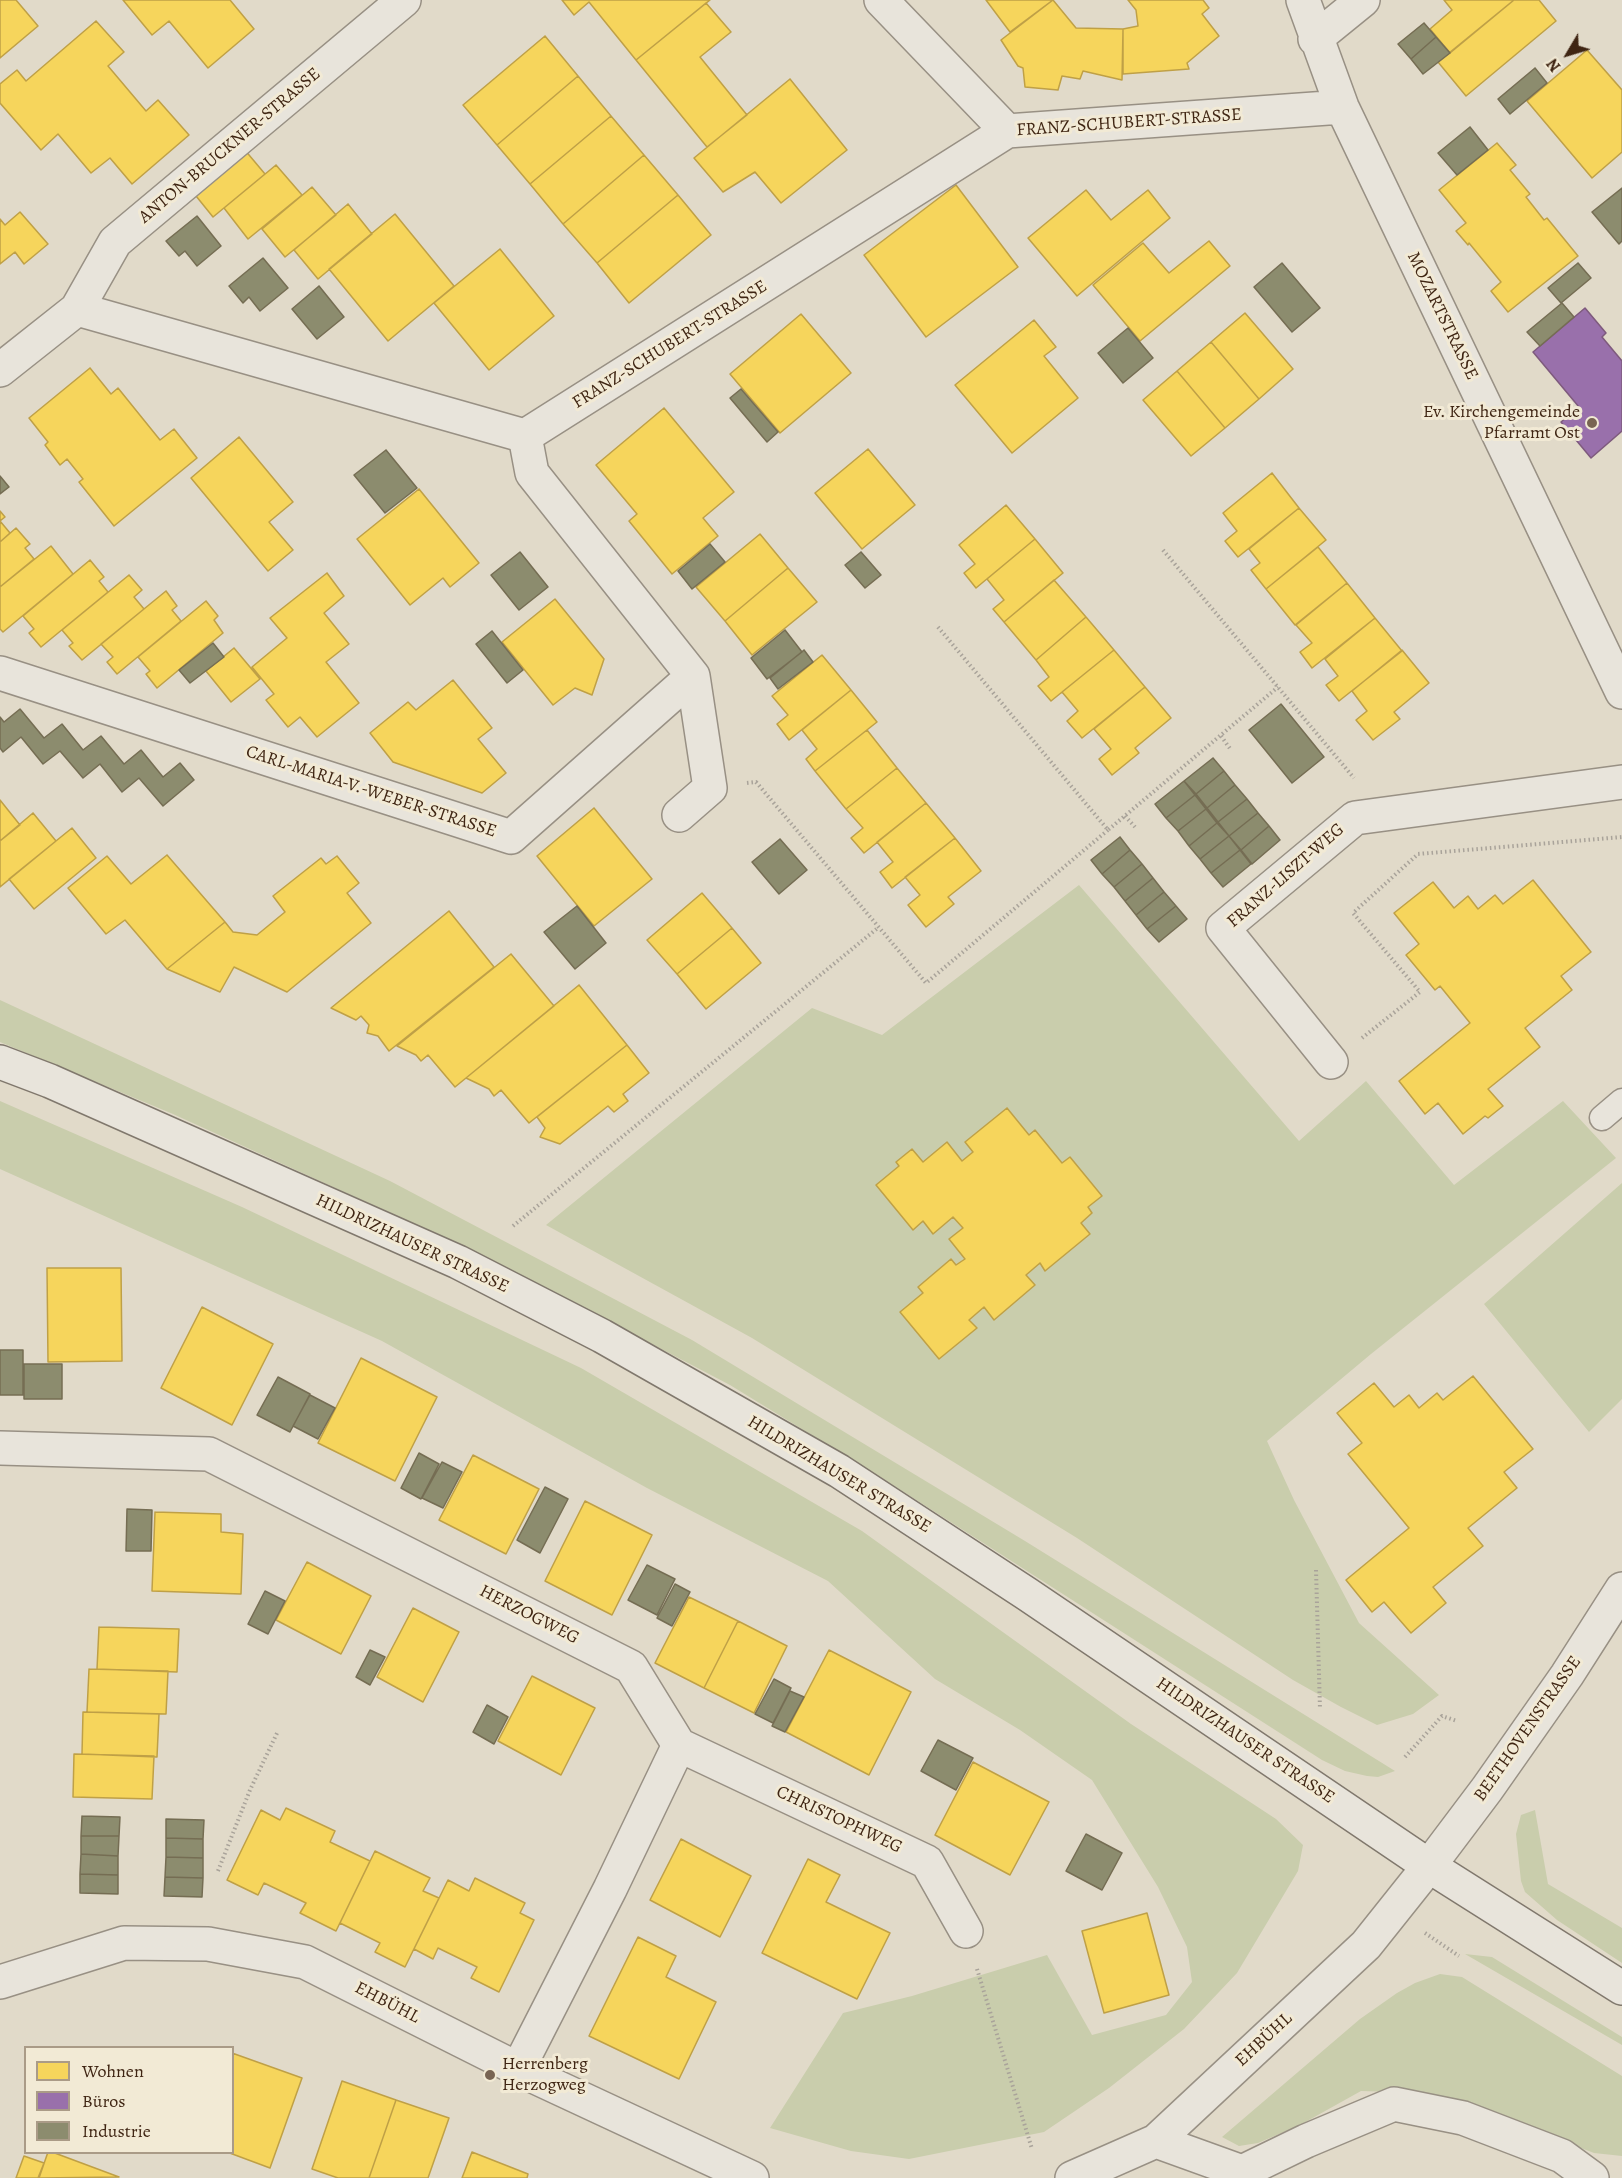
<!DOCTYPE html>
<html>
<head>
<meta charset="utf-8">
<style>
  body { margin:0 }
  #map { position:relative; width:1622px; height:2178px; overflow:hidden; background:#e1dac9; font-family:Alegreya,serif }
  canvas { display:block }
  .legend { position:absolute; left:24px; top:2046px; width:210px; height:108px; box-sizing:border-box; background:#f2ead5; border:2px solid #aa9b87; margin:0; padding:8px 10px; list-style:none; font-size:18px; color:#3f2513 }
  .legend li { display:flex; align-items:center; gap:12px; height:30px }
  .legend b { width:30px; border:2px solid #aa9b87 }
  .north { position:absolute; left:1538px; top:24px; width:60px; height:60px; -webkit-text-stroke:4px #f2ead5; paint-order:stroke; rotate:232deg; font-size:16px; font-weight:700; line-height:24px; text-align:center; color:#3f2513 }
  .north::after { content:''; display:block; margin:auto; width:21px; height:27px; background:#3f2513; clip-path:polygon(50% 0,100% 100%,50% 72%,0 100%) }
</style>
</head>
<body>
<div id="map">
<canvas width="1622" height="2178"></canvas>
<ul class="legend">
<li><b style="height:16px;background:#f6d55c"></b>Wohnen</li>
<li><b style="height:16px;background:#9970ab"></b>Büros</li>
<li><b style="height:16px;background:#8c8c6e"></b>Industrie</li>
</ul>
<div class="north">N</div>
</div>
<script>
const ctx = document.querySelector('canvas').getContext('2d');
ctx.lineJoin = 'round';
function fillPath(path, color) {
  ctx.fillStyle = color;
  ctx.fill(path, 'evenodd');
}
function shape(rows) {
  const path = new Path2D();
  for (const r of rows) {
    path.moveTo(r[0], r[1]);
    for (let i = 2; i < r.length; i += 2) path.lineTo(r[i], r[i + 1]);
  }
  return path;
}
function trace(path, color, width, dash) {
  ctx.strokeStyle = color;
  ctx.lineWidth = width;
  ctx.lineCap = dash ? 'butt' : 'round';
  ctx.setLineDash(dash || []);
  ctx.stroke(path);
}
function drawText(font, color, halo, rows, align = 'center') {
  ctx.font = font + ' Alegreya,serif';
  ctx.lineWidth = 6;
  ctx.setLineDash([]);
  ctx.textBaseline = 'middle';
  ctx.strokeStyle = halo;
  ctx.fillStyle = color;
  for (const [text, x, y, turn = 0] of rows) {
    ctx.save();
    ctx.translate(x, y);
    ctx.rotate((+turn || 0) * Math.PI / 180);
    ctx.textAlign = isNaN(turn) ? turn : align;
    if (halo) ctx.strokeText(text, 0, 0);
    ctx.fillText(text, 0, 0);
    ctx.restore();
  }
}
const green = shape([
  [1079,885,1299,1141,1366,1081,1454,1185,1563,1101,1616,1158,1371,1354,1267,1441,1294,1500,1359,1623,1439,1695,1413,1714,1377,1725,1341,1707,1293,1680,1077,1538,752,1338,546,1225,812,1008,882,1035],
  [0,1000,390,1181,692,1340,1025,1541,1395,1771,1378,1777,1367,1776,1345,1771,1322,1760,885,1480,730,1385,480,1254,173,1114,0,1042],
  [0,1101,242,1207,581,1368,862,1531,1131,1724,1276,1819,1303,1845,1298,1871,1237,1973,1184,2029,1109,2088,1044,2132,909,2159,851,2151,770,2128,843,2013,912,1996,1047,1955,1092,2035,1166,2015,1192,1982,1187,1947,1158,1887,1092,1780,1020,1730,935,1679,828,1581,647,1488,382,1341,0,1169],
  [1622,1183,1622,1399,1589,1432,1484,1304],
  [1535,1810,1548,1884,1622,1928,1622,1963,1557,1920,1525,1892,1521,1881,1516,1834,1521,1815],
  [1465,1954,1492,1957,1622,2037,1622,2045],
  [1440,1974,1462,1977,1622,2076,1622,2156,1594,2153,1518,2124,1425,2093,1361,2091,1300,2125,1258,2143,1239,2146,1222,2137,1360,2019,1397,1993,1415,1983]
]);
const homes = shape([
  [0,0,16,0,38,26,0,58,0,0],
  [123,0,230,0,254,29,208,68,169,21,152,35,123,0],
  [562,0,710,0,636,60,589,2,574,15,562,0],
  [986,0,1053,0,1010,32,986,0],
  [1053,0,1076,28,1123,29,1122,80,1083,71,1080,79,1062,76,1058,90,1025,87,1023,68,1018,66,1001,40,1053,0],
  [1128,0,1203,0,1209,8,1202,14,1219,36,1187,63,1189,69,1123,74,1123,29,1138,26,1136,10,1128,0],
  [1444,0,1514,0,1450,53,1430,29,1452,10,1444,0],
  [1514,0,1539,0,1556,21,1466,96,1438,62,1514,0],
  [706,3,731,32,700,57,747,115,707,147,636,60,706,3],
  [96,21,124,52,108,66,146,111,158,100,189,135,132,184,110,158,91,173,58,134,41,150,0,103,0,84,17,70,26,81,96,21],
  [545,36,578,76,497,145,463,105,545,36],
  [1587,50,1622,90,1622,152,1592,178,1527,101,1587,50],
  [578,76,611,116,530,184,497,145,578,76],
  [790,79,847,150,781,203,755,172,723,192,694,158,790,79],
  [611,116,644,155,563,224,530,184,611,116],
  [1497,143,1516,165,1510,170,1530,194,1526,197,1544,220,1547,218,1578,256,1508,312,1491,291,1501,282,1469,243,1468,245,1456,231,1466,223,1439,190,1497,143],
  [244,149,265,174,213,217,192,191,244,149],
  [644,155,678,195,597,263,563,224,644,155],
  [276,165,302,195,248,239,224,208,276,165],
  [956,185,1018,267,926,337,864,255,956,185],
  [312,187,336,215,285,257,262,229,312,187],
  [1086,190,1111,220,1148,190,1170,218,1077,296,1028,238,1086,190],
  [678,195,711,235,629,303,597,263,678,195],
  [348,204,372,234,318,279,294,250,348,204],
  [20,212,48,244,24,264,15,252,0,264,0,219,5,225,20,212],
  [395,214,454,286,388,341,329,269,395,214],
  [1209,241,1230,266,1140,341,1093,285,1143,243,1169,273,1209,241],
  [500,249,554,316,489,370,434,303,500,249],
  [1245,313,1293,369,1259,399,1211,342,1245,313],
  [801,314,851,373,780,433,730,374,801,314],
  [1034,320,1056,347,1044,356,1078,398,1012,453,955,385,1034,320],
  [1211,342,1259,399,1225,428,1177,371,1211,342],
  [90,368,111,394,118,388,160,440,174,429,197,458,114,526,79,482,83,479,67,459,60,465,45,445,48,442,29,418,90,368],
  [1177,371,1225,428,1191,456,1143,400,1177,371],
  [664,408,734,492,703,518,718,536,672,574,629,521,637,514,596,465,664,408],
  [239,437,293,502,269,522,293,550,268,571,191,478,239,437],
  [868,449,915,505,862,549,815,493,868,449],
  [1272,473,1299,508,1238,557,1225,541,1237,531,1223,513,1272,473],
  [419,489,479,563,450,587,443,578,410,605,357,539,419,489],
  [1006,505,1035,539,976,588,964,573,975,564,959,545,1006,505],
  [1299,508,1326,540,1266,589,1251,570,1260,563,1249,549,1299,508],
  [0,511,5,517,0,521,10,533,0,542,0,511],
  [16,528,30,544,25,548,34,559,0,587,0,542,16,528],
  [760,534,788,568,725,621,696,587,760,534],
  [1035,539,1063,573,1004,622,993,609,1004,600,987,579,1035,539],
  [51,546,73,574,3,632,0,629,0,587,51,546],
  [1318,547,1347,583,1295,625,1266,589,1318,547],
  [90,560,104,577,99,581,108,592,41,647,29,633,34,629,23,616,90,560],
  [788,568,817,602,752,655,725,621,788,568],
  [327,573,344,596,324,613,349,644,326,662,359,703,317,737,300,717,288,727,266,700,274,694,252,667,287,638,270,618,327,573],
  [129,575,142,590,134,597,144,609,82,660,69,646,73,643,62,630,129,575],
  [1054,580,1086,617,1036,660,1004,622,1054,580],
  [1347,583,1375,618,1312,668,1300,652,1312,643,1296,625,1347,583],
  [166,591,177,606,172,610,181,621,117,674,107,662,113,657,101,644,166,591],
  [555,599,604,659,592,695,575,688,553,705,502,642,555,599],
  [206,601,218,616,214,620,223,633,157,688,146,674,150,671,138,657,206,601],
  [1086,617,1114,650,1051,701,1038,686,1049,677,1036,660,1086,617],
  [1375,618,1402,651,1339,701,1326,685,1338,676,1325,659,1375,618],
  [234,648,260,679,231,702,206,671,234,648],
  [1114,650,1145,687,1082,738,1067,721,1078,711,1062,692,1114,650],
  [1402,650,1429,683,1394,712,1400,719,1373,740,1356,720,1367,711,1352,691,1402,650],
  [822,655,851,690,789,740,777,724,788,715,772,696,822,655],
  [453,680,492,728,478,739,506,773,482,793,393,762,370,733,408,702,416,710,453,680],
  [1145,687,1171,718,1135,748,1139,753,1112,775,1099,759,1111,749,1094,729,1145,687],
  [851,690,877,722,815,771,806,759,817,749,802,730,851,690],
  [867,730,897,768,846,809,815,771,867,730],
  [897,768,926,803,864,853,851,838,863,828,846,809,897,768],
  [0,800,20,825,0,841,0,800],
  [926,803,955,838,892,888,880,872,893,862,877,842,926,803],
  [594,808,652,879,594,926,537,856,594,808],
  [33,813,56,841,0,887,0,841,33,813],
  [72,828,96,858,34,909,9,879,72,828],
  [955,838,981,871,948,897,954,904,926,927,908,905,920,895,905,877,955,838],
  [167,855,225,922,167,969,125,920,106,934,68,888,107,856,131,884,167,855],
  [337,856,359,883,347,893,371,923,287,992,234,967,220,992,167,969,225,922,233,932,257,935,285,912,273,896,321,858,326,864,337,856],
  [1533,880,1591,952,1561,976,1572,990,1525,1028,1540,1047,1488,1089,1503,1106,1488,1118,1485,1116,1463,1134,1438,1103,1425,1114,1399,1081,1470,1023,1440,986,1435,990,1406,955,1419,944,1394,913,1433,882,1454,908,1468,896,1478,909,1495,895,1503,904,1533,880],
  [702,893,732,928,677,974,647,940,702,893],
  [449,911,494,967,389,1051,378,1036,367,1033,369,1025,361,1016,356,1020,331,1008,449,911],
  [732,928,761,963,706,1009,677,974,732,928],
  [511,954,554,1006,455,1087,428,1055,421,1061,416,1055,397,1046,511,954],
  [579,985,627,1045,529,1123,501,1090,494,1096,489,1089,466,1078,579,985],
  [627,1045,649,1073,623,1094,628,1101,614,1112,608,1106,560,1144,540,1137,545,1128,537,1117,627,1045],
  [1007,1108,1029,1135,1035,1130,1062,1163,1070,1157,1102,1196,1088,1207,1092,1213,1081,1223,1090,1234,1045,1271,1040,1263,1026,1275,1035,1285,994,1320,984,1307,969,1320,977,1328,939,1359,900,1312,923,1293,918,1287,951,1259,956,1265,965,1259,949,1239,963,1228,953,1217,933,1234,923,1221,913,1230,876,1185,899,1166,896,1162,912,1149,923,1162,947,1142,962,1161,973,1152,965,1142,1007,1108],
  [47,1268,121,1268,122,1361,48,1362,47,1268],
  [202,1307,273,1344,232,1425,161,1388,202,1307],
  [361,1358,437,1397,395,1481,318,1443,361,1358],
  [1473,1376,1533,1449,1504,1472,1517,1488,1468,1528,1483,1546,1433,1587,1446,1603,1411,1633,1384,1602,1372,1612,1346,1580,1409,1528,1348,1454,1362,1443,1337,1413,1374,1383,1394,1407,1409,1395,1419,1408,1437,1393,1443,1400,1473,1376],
  [473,1455,539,1489,506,1554,439,1520,473,1455],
  [585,1501,652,1535,612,1615,545,1581,585,1501],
  [155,1512,221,1514,221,1532,243,1534,241,1594,152,1591,155,1512],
  [307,1562,371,1596,341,1654,276,1620,307,1562],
  [689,1597,738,1621,704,1688,655,1663,689,1597],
  [413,1608,459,1632,423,1702,377,1677,413,1608],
  [738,1621,787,1646,754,1713,704,1688,738,1621],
  [99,1627,179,1629,177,1672,97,1669,99,1627],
  [829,1650,911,1692,869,1775,786,1732,829,1650],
  [89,1669,168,1671,166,1714,87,1712,89,1669],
  [532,1676,595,1708,561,1775,498,1741,532,1676],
  [83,1712,159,1714,157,1757,82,1754,83,1712],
  [74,1754,154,1756,152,1799,73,1797,74,1754],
  [973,1762,1049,1802,1010,1875,935,1835,973,1762],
  [286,1808,335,1831,330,1842,370,1861,336,1931,300,1913,306,1903,264,1883,258,1895,227,1880,261,1810,280,1820,286,1808],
  [681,1839,751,1876,720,1937,650,1900,681,1839],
  [375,1851,430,1878,423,1891,439,1898,405,1967,375,1952,380,1943,340,1923,375,1851],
  [808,1859,840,1875,826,1902,890,1933,857,1999,762,1953,808,1859],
  [475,1878,525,1903,520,1913,534,1920,499,1992,471,1978,477,1967,438,1948,433,1959,414,1949,448,1880,469,1891,475,1878],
  [1147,1913,1169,1995,1104,2013,1082,1931,1147,1913],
  [638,1937,676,1956,666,1977,716,2002,679,2079,589,2036,638,1937],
  [232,2053,302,2078,270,2168,227,2152,232,2152,232,2053],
  [342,2081,396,2100,369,2178,338,2178,312,2169,342,2081],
  [396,2100,449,2118,428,2178,369,2178,396,2100],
  [48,2152,52,2152,119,2177,39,2178,48,2152],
  [472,2152,528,2174,527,2178,462,2178,472,2152],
  [24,2156,44,2163,38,2178,16,2178,24,2156]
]);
const offices = shape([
  [1585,308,1606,333,1602,337,1622,361,1622,431,1591,458,1561,422,1579,407,1533,352,1585,308]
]);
const industry = shape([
  [1424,23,1436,37,1411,59,1398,44,1424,23],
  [1436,37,1450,53,1423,74,1411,59,1436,37],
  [1535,68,1547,83,1510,114,1498,99,1535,68],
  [1470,127,1488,150,1457,175,1438,153,1470,127],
  [1622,188,1622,241,1619,244,1592,212,1622,188],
  [197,216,221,246,197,266,185,251,179,256,166,241,197,216],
  [263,258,288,288,260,311,249,297,243,303,229,286,263,258],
  [1282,263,1320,308,1292,332,1254,287,1282,263],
  [1578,263,1591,278,1561,303,1548,288,1578,263],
  [319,286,344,317,317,339,292,309,319,286],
  [1562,303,1574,317,1540,346,1527,332,1562,303],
  [1128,328,1153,358,1123,383,1098,353,1128,328],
  [741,389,778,432,767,442,730,398,741,389],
  [386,450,417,488,385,513,354,475,386,450],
  [0,476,9,487,0,494,0,476],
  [710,544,725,562,692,589,678,571,710,544],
  [520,552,548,587,519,610,491,575,520,552],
  [861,552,881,575,865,588,845,565,861,552],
  [785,630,802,652,767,679,751,658,785,630],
  [492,631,523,670,507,683,476,644,492,631],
  [213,643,224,657,190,683,179,670,213,643],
  [804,650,813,662,778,689,770,678,804,650],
  [1281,704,1324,757,1292,783,1249,730,1281,704],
  [20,709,44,738,62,724,83,750,101,736,124,764,141,750,163,777,180,763,194,780,163,806,139,778,122,792,100,764,83,778,60,751,43,764,21,737,3,752,0,748,0,717,4,722,20,709],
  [1213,758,1224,771,1196,794,1184,781,1213,758],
  [1224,771,1235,785,1207,808,1196,794,1224,771],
  [1184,781,1195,795,1166,818,1155,804,1184,781],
  [1235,785,1247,799,1218,822,1207,808,1235,785],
  [1195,795,1206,809,1178,831,1166,818,1195,795],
  [1247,799,1258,813,1229,836,1218,822,1247,799],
  [1206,809,1217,823,1189,846,1178,831,1206,809],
  [1258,813,1269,826,1241,850,1229,836,1258,813],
  [1217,823,1229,836,1200,859,1189,846,1217,823],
  [1269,826,1280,840,1252,864,1241,850,1269,826],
  [1229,836,1240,850,1211,873,1200,859,1229,836],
  [1120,837,1130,850,1102,874,1091,860,1120,837],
  [780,839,807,870,779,894,752,862,780,839],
  [1130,850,1142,864,1114,887,1102,874,1130,850],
  [1240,850,1251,864,1223,887,1211,873,1240,850],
  [1142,864,1153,878,1125,901,1114,887,1142,864],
  [1153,878,1164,892,1136,915,1125,901,1153,878],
  [1164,892,1176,906,1147,929,1136,915,1164,892],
  [577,906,606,943,575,969,544,932,577,906],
  [1176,906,1187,919,1159,942,1147,929,1176,906],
  [0,1350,23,1350,23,1395,0,1395,0,1350],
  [24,1364,62,1364,62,1399,24,1399,24,1364],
  [278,1377,310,1394,290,1432,257,1415,278,1377],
  [310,1395,335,1408,318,1439,293,1426,310,1395],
  [419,1453,439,1464,421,1499,401,1488,419,1453],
  [442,1462,462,1472,443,1508,422,1498,442,1462],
  [545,1487,568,1499,540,1553,517,1540,545,1487],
  [127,1509,152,1510,151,1551,126,1551,127,1509],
  [647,1565,675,1579,657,1615,628,1600,647,1565],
  [675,1584,690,1592,672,1626,657,1618,675,1584],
  [265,1591,285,1601,268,1634,248,1624,265,1591],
  [370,1650,385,1657,370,1685,356,1677,370,1650],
  [774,1679,791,1688,773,1723,755,1714,774,1679],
  [790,1691,804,1697,785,1732,772,1726,790,1691],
  [487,1705,508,1717,494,1744,473,1732,487,1705],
  [938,1740,973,1758,956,1790,921,1771,938,1740],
  [82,1816,120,1817,119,1836,81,1836,82,1816],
  [166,1819,204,1820,203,1839,166,1838,166,1819],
  [1086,1834,1122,1853,1102,1890,1066,1871,1086,1834],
  [81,1836,119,1836,118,1856,81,1854,81,1836],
  [166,1838,203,1839,203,1858,166,1857,166,1838],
  [81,1854,118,1856,118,1875,80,1874,81,1854],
  [166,1857,203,1858,203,1878,165,1877,166,1857],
  [80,1874,118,1875,118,1894,80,1893,80,1874],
  [165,1877,203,1878,202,1897,164,1896,165,1877]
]);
const path = shape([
  [1163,550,1354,778],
  [938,627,1108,830,1278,687],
  [1221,736,1231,750],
  [747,783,756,782,926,983,1108,830],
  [1125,816,1135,827],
  [1362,1038,1420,992,1353,913,1418,854,1622,837],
  [513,1226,879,927],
  [1316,1570,1320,1709],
  [1405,1757,1442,1716,1457,1721],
  [218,1871,250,1790,278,1731],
  [1425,1933,1459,1956],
  [977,1969,1032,2149]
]);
const service = shape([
  [1602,1118,1622,1101]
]);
const minor = shape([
  [881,0,1007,131],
  [1303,0,1342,107,1622,692],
  [1315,39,1363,0],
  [77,309,115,242,404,0],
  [0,370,77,309,525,436,1007,131,1342,107],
  [525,436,532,473,693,676,710,788,679,815],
  [0,673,511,837,693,676],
  [1331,1062,1223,928,1355,818,1622,782],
  [0,1448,209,1454,631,1667,679,1745,610,1889,518,2069],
  [679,1745,927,1862,966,1931],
  [0,1982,124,1943,208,1944,305,1962,518,2069,752,2178],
  [1156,2141,1242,2172,1306,2141,1394,2104,1463,2118,1562,2156,1592,2178],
  [1072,2178,1156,2141,1366,1945,1429,1866,1487,1789,1567,1675,1622,1589]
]);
const secondary = shape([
  [0,1062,50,1081,458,1262,602,1336,839,1471,1027,1594,1429,1866,1622,1988]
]);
const markers = [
  [1592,423,6,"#786453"],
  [490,2075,6,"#786453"]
];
const streetNames = [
  ["FRANZ-SCHUBERT-STRASSE",1129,123,-4],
  ["ANTON-BRUCKNER-STRASSE",230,146,-40],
  ["MOZARTSTRASSE",1442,316,64],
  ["FRANZ-SCHUBERT-STRASSE",670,345,-32],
  ["CARL-MARIA-V.-WEBER-STRASSE",371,792,18],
  ["FRANZ-LISZT-WEG",1286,876,-41],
  ["HILDRIZHAUSER STRASSE",412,1244,25],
  ["HILDRIZHAUSER STRASSE",839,1475,31],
  ["HERZOGWEG",529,1615,27],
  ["BEETHOVENSTRASSE",1528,1729,-55],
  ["HILDRIZHAUSER STRASSE",1245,1741,34],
  ["CHRISTOPHWEG",839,1820,25],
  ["EHBÜHL",387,2003,27],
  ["EHBÜHL",1264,2040,-43]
];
const poiNames = [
  ["Ev. Kirchengemeinde",1580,413],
  ["Pfarramt Ost",1580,434],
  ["Herrenberg",502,2065,"left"],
  ["Herzogweg",502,2086,"left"]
];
fillPath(green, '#c9cdac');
fillPath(homes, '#f6d55c');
trace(homes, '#bfa046', 1.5);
fillPath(offices, '#9970ab');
trace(offices, '#7e5a7d', 1.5);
fillPath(industry, '#8c8c6e');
trace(industry, '#756d53', 1.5);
trace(service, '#989084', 27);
trace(minor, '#989084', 36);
trace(secondary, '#80786d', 36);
trace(path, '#a9a39a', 4, [1.5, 3]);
trace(service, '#e8e4db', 24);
trace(minor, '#e8e4db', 33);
trace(secondary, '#e8e4db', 33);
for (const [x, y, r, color] of markers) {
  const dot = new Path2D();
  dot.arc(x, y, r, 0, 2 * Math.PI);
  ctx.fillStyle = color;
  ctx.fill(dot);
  trace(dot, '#f2ead5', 2);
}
drawText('18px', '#3f2513', '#f2ead5', streetNames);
drawText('18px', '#3f2513', '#f2ead5', poiNames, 'right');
</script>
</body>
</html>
